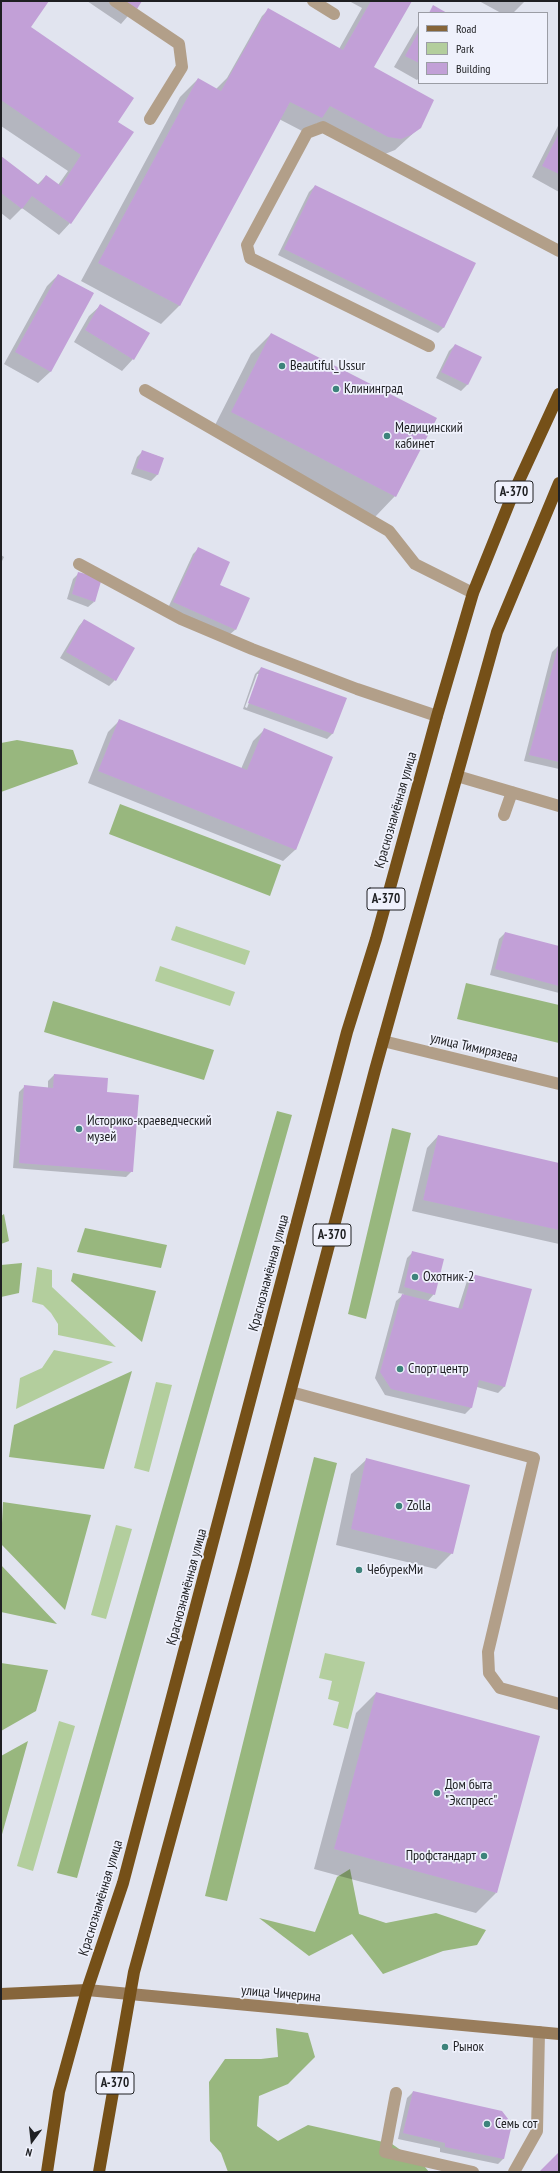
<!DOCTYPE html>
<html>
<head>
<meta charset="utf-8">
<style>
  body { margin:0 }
  #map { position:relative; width:560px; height:2173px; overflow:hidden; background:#e1e4ef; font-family:"PT Sans Narrow",sans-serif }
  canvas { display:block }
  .frame { position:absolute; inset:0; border:2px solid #1e1f22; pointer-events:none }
  .legend { position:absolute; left:418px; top:12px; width:130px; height:72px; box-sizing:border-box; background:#eff1fc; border:1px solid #9b9da5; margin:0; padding:5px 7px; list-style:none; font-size:12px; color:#1e1f22 }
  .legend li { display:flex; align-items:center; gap:8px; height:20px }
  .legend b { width:20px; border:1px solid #9b9da5 }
  .north { position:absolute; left:12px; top:2121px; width:40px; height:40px; -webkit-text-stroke:3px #eff1fc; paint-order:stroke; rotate:195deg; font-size:11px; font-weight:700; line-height:16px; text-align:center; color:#1e1f22 }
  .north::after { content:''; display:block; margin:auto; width:14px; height:18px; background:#1e1f22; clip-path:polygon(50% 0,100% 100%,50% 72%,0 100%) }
</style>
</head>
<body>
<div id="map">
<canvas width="560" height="2173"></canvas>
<div class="frame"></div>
<ul class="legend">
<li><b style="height:5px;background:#86653a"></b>Road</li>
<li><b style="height:11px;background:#b3ce9d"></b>Park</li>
<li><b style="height:11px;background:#c2a0d7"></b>Building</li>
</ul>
<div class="north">N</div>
</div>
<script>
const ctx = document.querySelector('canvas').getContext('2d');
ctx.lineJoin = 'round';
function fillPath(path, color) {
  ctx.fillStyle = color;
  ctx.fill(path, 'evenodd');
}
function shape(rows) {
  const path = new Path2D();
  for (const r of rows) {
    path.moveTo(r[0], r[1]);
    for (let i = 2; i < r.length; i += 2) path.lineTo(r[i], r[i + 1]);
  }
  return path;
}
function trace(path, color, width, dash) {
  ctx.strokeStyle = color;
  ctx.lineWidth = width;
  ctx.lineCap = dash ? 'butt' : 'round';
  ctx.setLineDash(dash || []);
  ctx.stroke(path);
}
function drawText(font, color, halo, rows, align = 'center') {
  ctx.font = font + ' "PT Sans Narrow",sans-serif';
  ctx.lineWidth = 3.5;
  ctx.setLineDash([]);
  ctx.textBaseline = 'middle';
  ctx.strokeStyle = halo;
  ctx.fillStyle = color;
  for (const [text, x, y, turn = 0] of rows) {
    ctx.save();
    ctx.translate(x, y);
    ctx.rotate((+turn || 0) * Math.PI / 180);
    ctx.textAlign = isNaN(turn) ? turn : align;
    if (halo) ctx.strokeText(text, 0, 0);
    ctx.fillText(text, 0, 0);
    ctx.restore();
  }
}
const green = shape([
  [176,926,250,951,245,965,171,940],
  [160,966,235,992,230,1006,155,981],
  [37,1267,52,1270,52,1287,116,1347,58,1335,58,1324,51,1313,43,1305,32,1302],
  [54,1350,113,1362,16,1409,20,1378,42,1368],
  [156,1382,172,1385,149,1472,134,1468],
  [116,1525,132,1529,106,1619,91,1615],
  [325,1653,365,1662,348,1729,333,1725,339,1702,328,1699,332,1681,319,1678],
  [59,1721,75,1726,33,1871,17,1866]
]);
const forest = shape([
  [17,740,73,750,78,764,1,792,1,743],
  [120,804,281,865,270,896,109,834],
  [466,983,559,1005,559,1043,457,1019],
  [53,1001,214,1050,204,1080,44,1032],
  [277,1111,292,1115,77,1878,57,1873],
  [392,1128,411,1133,366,1319,348,1314],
  [4,1214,9,1241,1,1244,1,1216],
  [85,1228,167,1245,161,1268,77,1252],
  [22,1263,19,1293,1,1297,1,1265],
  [73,1273,156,1291,142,1342,71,1281],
  [132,1371,104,1469,9,1457,14,1425],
  [314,1457,337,1463,227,1901,205,1896],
  [3,1502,91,1515,65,1610,1,1544],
  [1,1565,57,1624,1,1612],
  [1,1663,48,1670,36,1711,1,1731],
  [28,1741,1,1838,1,1756],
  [350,1869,359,1914,386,1923,436,1913,486,1930,477,1945,443,1951,383,1974,352,1934,309,1956,259,1918,315,1932,337,1877],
  [276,2028,308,2033,315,2057,288,2084,259,2096,257,2126,278,2141,308,2125,392,2144,425,2167,429,2172,228,2172,221,2153,210,2141,209,2082,225,2059,261,2059,278,2057]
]);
const shadow = shape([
  [1,1,48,1,29,27,114,126,70,223,59,235,22,208,10,220,1,213,1,157,37,185,46,176,58,185,68,171,1,126],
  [87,1,141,1,121,24],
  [349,1,411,1,373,67,420,127,395,150,385,154,372,152,317,123,306,133,279,119,179,306,161,324,81,281,180,97,198,79,216,89,227,78,262,16,268,10,339,49,362,8],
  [479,1,525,1,513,13,501,13],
  [419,24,419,78,417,80,394,67],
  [559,124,559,192,532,177],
  [315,186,444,327,438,333,278,255,309,192],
  [58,275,93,293,50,372,38,383,4,364,47,286],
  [101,305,133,359,122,371,74,342,89,316],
  [271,334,395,496,375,517,211,433,251,354],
  [455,345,481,357,467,385,461,391,436,378,449,351],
  [143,451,163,458,157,475,151,481,131,474,137,457],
  [198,549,219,585,235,630,229,635,168,608,193,554],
  [1,555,4,557,1,563],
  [79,573,94,602,88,607,67,599,73,579],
  [84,620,115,680,109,686,60,658,79,626],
  [558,646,559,646,559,769,524,761,552,652],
  [261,668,333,733,327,739,243,709,255,674],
  [257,674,260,674,247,708,245,707],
  [120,720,241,769,253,741,264,730,332,757,295,850,283,861,88,783,108,732],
  [505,933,559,947,559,993,490,975,499,939],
  [54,1075,106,1093,132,1171,126,1177,13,1168,19,1092,25,1086,48,1088,48,1081],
  [438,1136,559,1164,559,1244,412,1211,427,1148],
  [413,1252,434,1294,427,1302,458,1309,467,1281,473,1275,531,1290,504,1387,498,1393,477,1387,471,1408,465,1414,385,1395,375,1378,396,1301,404,1294,398,1293,407,1258],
  [367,1459,452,1553,436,1569,336,1545,351,1474],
  [376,1693,496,1893,476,1913,314,1869,356,1713],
  [413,2092,504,2158,498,2164,440,2152,440,2148,398,2139,407,2098]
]);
const building = shape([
  [1,1,49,1,31,27,134,98,118,122,134,132,71,224,32,196,22,209,1,193,1,156,39,185,46,175,61,186,81,155,1,100],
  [125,1,142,1,137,9],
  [371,1,412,1,374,67,434,100,421,128,411,135,401,139,388,137,330,106,322,118,290,102,180,306,98,263,198,78,221,91,268,8,343,50],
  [433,5,447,13,429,13],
  [419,31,419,63,405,56],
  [559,133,559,174,542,166],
  [315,185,476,263,444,328,284,249],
  [58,274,94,293,51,372,15,352],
  [100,304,150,333,134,360,85,330],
  [271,333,437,418,396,497,231,412],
  [455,344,482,357,468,385,441,372],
  [142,450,164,458,158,475,136,468],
  [198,547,230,562,220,585,250,598,236,630,173,602],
  [78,572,102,578,95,602,72,594],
  [84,619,135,648,116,681,66,652],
  [559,643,559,762,529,755],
  [261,667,347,698,333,734,248,703],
  [119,719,247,770,264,728,333,757,296,850,98,771],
  [505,932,559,946,559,986,495,969],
  [54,1074,108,1078,107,1092,139,1095,133,1172,19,1163,24,1085,53,1088],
  [438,1135,559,1163,559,1230,423,1200],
  [412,1251,444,1259,435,1295,404,1287],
  [472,1274,532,1289,505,1387,479,1380,472,1408,391,1389,380,1372,402,1294,462,1309],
  [366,1458,470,1485,453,1554,351,1529],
  [376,1692,540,1736,497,1893,334,1849],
  [413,2091,502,2111,512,2124,504,2159,445,2147,445,2143,403,2133],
  [559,2152,559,2172,539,2172]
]);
const lane = shape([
  [115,1,179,44,182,67,150,119],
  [313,1,334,14],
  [429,346,250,258,247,245,307,133,323,127,559,251],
  [145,390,389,531,415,564,473,593],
  [79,564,181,619,252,649,357,689,437,716],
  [457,776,559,806],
  [504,815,512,792],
  [291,1392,534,1458,488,1652,489,1673,500,1688,559,1704],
  [396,2093,385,2152,473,2172],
  [514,2172,537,2131,539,2032]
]);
const street = shape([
  [383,1041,559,1084]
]);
const secondary = shape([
  [87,1990,559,2034]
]);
const primary = shape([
  [1,1994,87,1990]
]);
const highway = shape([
  [47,2172,59,2092,87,1990,123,1883,347,1032,376,939,437,716,473,593,512,496,559,394],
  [99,2172,134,1972,244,1568,375,1070,497,632,559,483]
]);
const markers = [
  [282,366,4,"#3d837b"],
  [336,389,4,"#3d837b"],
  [387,436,4,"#3d837b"],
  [79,1129,4,"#3d837b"],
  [415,1277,4,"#3d837b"],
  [400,1369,4,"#3d837b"],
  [399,1506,4,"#3d837b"],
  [359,1570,4,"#3d837b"],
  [437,1793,4,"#3d837b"],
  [484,1856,4,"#3d837b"],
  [445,2047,4,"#3d837b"],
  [487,2124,4,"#3d837b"]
];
const shields = [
  [514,492,38],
  [386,899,38],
  [332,1235,38],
  [115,2083,38]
];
const shieldNames = [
  ["А-370",514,492],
  ["А-370",386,899],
  ["А-370",332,1235],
  ["А-370",115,2083]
];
const poiNames = [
  ["Beautiful_Ussur",290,366],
  ["Клининград",344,389],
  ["Медицинский",395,428],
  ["кабинет",395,444],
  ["Историко-краеведческий",87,1121],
  ["музей",87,1137],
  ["Охотник-2",423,1277],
  ["Спорт центр",408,1369],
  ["Zolla",407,1506],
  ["ЧебурекМи",367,1570],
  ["Дом быта",445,1785],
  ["\"Экспресс\"",445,1801],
  ["Профстандарт",476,1856,"right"],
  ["Рынок",453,2047],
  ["Семь сот",495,2124]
];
const streetNames = [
  ["Краснознамённая улица",396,810,-74],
  ["улица Тимирязева",474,1048,13],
  ["Краснознамённая улица",269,1273,-75],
  ["Краснознамённая улица",187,1587,-75],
  ["Краснознамённая улица",101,1898,-73],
  ["улица Чичерина",281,1994,5]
];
fillPath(green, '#b3ce9d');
fillPath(forest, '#98b77e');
fillPath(shadow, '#0003');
fillPath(building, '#c2a0d7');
trace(lane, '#b29f89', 12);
trace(street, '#b29f89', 12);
trace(secondary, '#997d5c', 12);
trace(primary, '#86653a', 12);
trace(highway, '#755018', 12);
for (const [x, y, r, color] of markers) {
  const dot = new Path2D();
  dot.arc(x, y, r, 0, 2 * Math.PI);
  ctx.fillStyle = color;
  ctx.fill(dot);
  trace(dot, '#eff1fc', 1.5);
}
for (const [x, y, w] of shields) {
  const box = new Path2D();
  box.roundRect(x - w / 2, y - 11, w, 22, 3);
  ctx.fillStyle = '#eff1fc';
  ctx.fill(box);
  trace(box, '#1e1f22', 1);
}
drawText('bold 13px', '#1e1f22', null, shieldNames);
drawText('14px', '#1e1f22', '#eff1fc', poiNames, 'left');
drawText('14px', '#1e1f22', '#eff1fc', streetNames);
</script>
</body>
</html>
